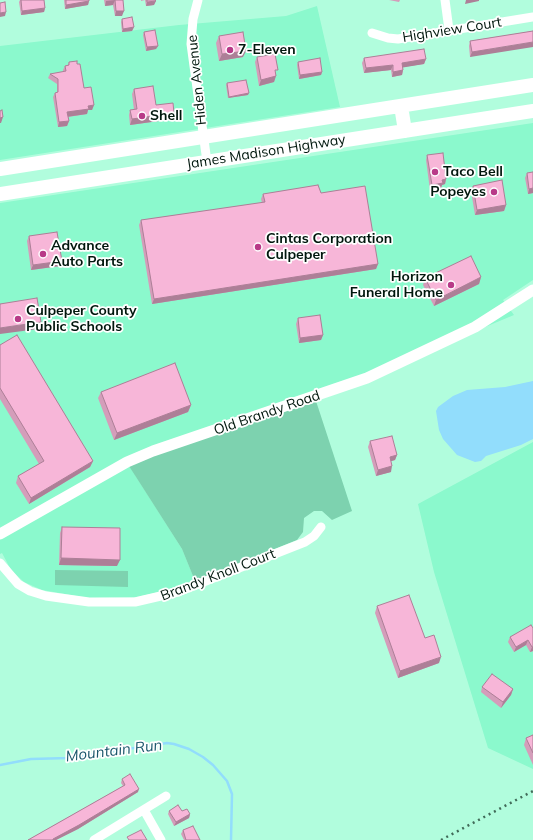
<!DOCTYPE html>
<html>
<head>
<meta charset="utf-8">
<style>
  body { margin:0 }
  canvas { display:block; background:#b1fddd }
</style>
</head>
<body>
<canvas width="533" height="840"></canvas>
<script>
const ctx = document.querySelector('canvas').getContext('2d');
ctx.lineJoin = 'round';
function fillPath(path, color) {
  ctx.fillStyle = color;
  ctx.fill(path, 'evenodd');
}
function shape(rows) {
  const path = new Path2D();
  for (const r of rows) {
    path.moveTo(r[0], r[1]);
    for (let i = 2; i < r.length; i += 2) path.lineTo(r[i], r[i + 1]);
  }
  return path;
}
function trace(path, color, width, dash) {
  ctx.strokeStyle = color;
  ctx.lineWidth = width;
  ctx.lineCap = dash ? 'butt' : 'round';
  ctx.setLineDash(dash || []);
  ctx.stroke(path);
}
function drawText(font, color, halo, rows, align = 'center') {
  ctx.font = font + ' Mulish,sans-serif';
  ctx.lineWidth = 3.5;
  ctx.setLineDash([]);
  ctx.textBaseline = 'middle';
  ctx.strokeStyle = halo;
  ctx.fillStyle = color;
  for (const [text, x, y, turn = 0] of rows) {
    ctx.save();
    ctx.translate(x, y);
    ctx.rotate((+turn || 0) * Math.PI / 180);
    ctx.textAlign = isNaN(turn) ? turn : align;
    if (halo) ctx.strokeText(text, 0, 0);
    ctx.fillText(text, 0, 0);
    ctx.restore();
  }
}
const built = shape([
  [317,6,340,107,0,160,0,46,179,25,286,16],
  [533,123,533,280,503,300,514,315,144,469,135,475,182,549,195,581,172,589,137,597,88,598,42,590,24,582,11,570,2,553,0,554,0,203],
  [533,442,533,769,488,748,434,572,418,504]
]);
const green = shape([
  [316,401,352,511,332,520,322,511,314,511,304,518,303,532,297,540,195,581,182,549,129,466,141,460],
  [55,570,128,571,128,587,55,585]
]);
const water = shape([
  [533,381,533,439,521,445,486,456,481,461,475,462,457,455,443,439,439,430,436,411,438,407,453,396,467,390,505,387]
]);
const stream = shape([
  [0,765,31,759,69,758,167,743,174,744,189,749,203,757,213,765,227,781,232,794,231,840]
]);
const minor = shape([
  [198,0,193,19,191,44,207,162],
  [445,0,449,30],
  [372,33,388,38,398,39,533,17],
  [0,563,18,584,30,591,46,596,89,602,135,602,178,592,305,542,314,536,321,527],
  [144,810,161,840],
  [94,840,166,796]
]);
const tertiary = shape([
  [0,534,127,462,153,451,367,378,475,327,533,290]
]);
const primary = shape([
  [401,106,405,131],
  [0,169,533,85],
  [0,194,533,111]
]);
const rail = shape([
  [441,840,533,791]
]);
const wall = shape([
  [20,0,44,0,45,8,44,12,21,15,19,2],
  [64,0,89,0,88,5,65,9],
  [104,0,123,0,122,16,115,16,113,5,105,6],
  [141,0,155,0,154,5,146,6,145,0,141,1],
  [389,0,400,0,399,2],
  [122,19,134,27,132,31,122,32,121,22],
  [533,31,470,57,469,46,470,41],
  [144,32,158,46,156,49,146,51,143,35],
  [219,36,243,57,219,61,216,43],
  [257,57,276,75,274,82,259,86,255,62],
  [364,58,426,59,424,64,403,67,403,70,402,75,392,77,391,70,364,73,362,63],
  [69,62,77,64,84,88,94,105,92,110,88,110,87,114,68,117,69,121,67,126,58,127,53,97,55,93,57,93,57,84,48,78,50,74,63,72,63,70,65,66,68,65],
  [298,62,322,72,321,75,299,79,297,65],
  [227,83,248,95,228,98,226,85],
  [134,89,156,105,173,119,130,125,129,115,130,110,134,110,132,94],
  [427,155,446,179,445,184,442,185,441,188,430,190,426,160],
  [527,173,533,193,528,194,525,178],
  [473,186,506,205,504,211,475,215,471,191],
  [321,193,378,264,376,269,152,304,139,225,141,220,262,203,261,199,263,194],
  [29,236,60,266,31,270,27,241],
  [481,277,479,284,434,306,423,285,425,278],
  [298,318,323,335,321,340,299,343,296,324],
  [0,345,93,461,90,467,29,504,16,483,18,476,39,464,0,399],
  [101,392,191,405,188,412,114,440,98,398],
  [370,441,397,455,395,460,391,461,391,472,376,476,368,447],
  [62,527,117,566,59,565,60,533],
  [377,606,425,638,439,663,398,678,375,613],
  [533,628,533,651,530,652,526,645,514,652,508,642,510,637],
  [482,687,513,689,511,695,501,708,481,692],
  [533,735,533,765,524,745,526,738],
  [122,779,138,792,78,829,56,840,28,840,123,786,121,783],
  [169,811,182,811,190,814,189,818,174,826,168,814],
  [183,830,200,840,184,840,181,834]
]);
const shadedWall = shape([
  [115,0,113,5,105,6,106,1],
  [466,0,479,0,479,1,465,4],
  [89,1,88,5,65,9,66,5],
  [156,1,154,5,146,6,147,2],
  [45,8,44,12,21,15,22,11],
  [116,11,124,11,122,16,115,16],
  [6,12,5,16,0,17,0,13],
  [134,27,132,31,122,32,123,29],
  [533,42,533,47,470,57,472,52],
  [158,46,156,49,146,51,147,47],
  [246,51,243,57,219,61,222,54],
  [426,59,424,64,400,68,402,63],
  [393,65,391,70,364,73,366,68],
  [403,70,402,75,392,77,393,72],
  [322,72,321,75,299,79,300,75],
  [276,76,274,82,259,86,261,80],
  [249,93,248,95,228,98,229,97],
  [94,105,92,110,88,110,87,114,66,117,67,112,88,106],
  [174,113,173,119,130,125,132,119],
  [3,117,1,123,0,123,0,118],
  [69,121,67,126,58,127,59,122],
  [446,179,445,184,442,185,441,188,430,190,432,185,442,180],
  [533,188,533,193,528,194,529,189],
  [506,205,504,211,475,215,477,210],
  [62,261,60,266,31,270,33,265],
  [378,264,376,269,152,304,154,299],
  [481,277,479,284,434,306,436,300],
  [41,322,38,329,0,334,0,328],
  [323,335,321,340,299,343,300,338],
  [191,405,188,412,114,440,117,433],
  [397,455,395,460,388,462,390,457],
  [93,461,90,467,29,504,31,498],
  [392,466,391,472,376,476,378,470],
  [61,558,120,560,117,566,59,565],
  [528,640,526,645,514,652,516,647],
  [532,647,533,647,533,651,530,652],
  [441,657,439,663,398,678,400,671],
  [513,689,511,695,501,708,503,702],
  [139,789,138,792,78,829,56,840,52,840,53,839],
  [190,814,189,818,174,826,176,822]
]);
const building = shape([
  [21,0,44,0,45,8,22,11,21,0],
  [66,0,89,0,89,1,66,5,66,0],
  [115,0,123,0,124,11,116,11,115,0],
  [147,0,155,0,156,1,147,2,147,0],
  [5,2,6,12,0,13,0,3,5,2],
  [132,17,134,27,123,29,122,19,132,17],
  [155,30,158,46,147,47,144,32,155,30],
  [533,31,533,42,472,52,470,41,533,31],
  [243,32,246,51,222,54,219,36,243,32],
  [424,49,426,59,402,63,403,70,393,72,393,65,366,68,364,58,424,49],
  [275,54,278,70,275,70,276,76,261,80,257,57,275,54],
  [320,58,322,72,300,75,298,62,320,58],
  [77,61,77,64,80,64,84,88,91,87,94,105,88,106,89,109,67,112,69,121,59,122,55,93,58,92,58,79,50,74,66,71,65,66,69,65,69,62,77,61],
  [246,80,249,93,229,97,227,83,246,80],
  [153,86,156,105,173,103,174,113,132,119,130,110,137,109,134,89,153,86],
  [2,110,3,117,0,118,0,111,2,110],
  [443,153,446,179,442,180,443,183,432,185,427,155,443,153],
  [533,172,533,188,529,189,527,173,533,172],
  [502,180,506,205,477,210,473,186,502,180],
  [318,185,321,193,365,186,378,264,154,299,141,220,265,202,263,194,318,185],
  [57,232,62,261,33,265,29,236,57,232],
  [471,256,481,277,436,300,425,278,471,256],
  [37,298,41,322,0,328,0,304,37,298],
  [320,315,323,335,300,338,298,318,320,315],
  [17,335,93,461,31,498,18,476,44,461,0,388,0,345,17,335],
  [175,363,191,405,117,433,101,392,175,363],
  [392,436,397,455,390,457,392,466,378,470,370,441,392,436],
  [62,527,120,528,120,560,61,558,62,527],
  [409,595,425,638,434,635,441,657,400,671,377,606,409,595],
  [531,625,533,628,533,647,532,647,528,640,516,647,510,637,531,625],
  [492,674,513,689,503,702,482,687,492,674],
  [533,735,533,753,526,738,533,735],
  [130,774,139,789,79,825,53,839,53,840,28,840,125,785,122,779,130,774],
  [178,805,182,811,187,809,190,814,176,822,169,811,178,805],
  [193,826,200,840,186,840,183,830,193,826],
  [141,830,147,840,129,840,127,837,141,830]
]);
const markers = [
  [230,50,4,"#b83a88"],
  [142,116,4,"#b83a88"],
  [435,172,4,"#b83a88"],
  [494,192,4,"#b83a88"],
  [258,247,4,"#b83a88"],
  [43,254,4,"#b83a88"],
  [451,285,4,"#b83a88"],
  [18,319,4,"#b83a88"]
];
const streetNames = [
  ["Highview Court",452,30,-9],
  ["Hiden Avenue",197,80,-96],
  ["James Madison Highway",266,152,-9],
  ["Old Brandy Road",267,413,-19],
  ["Brandy Knoll Court",218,575,-21]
];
const poiNames = [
  ["7-Eleven",238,50],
  ["Shell",150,116],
  ["Taco Bell",443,172],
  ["Popeyes",486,192,"right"],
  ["Cintas Corporation",266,239],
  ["Culpeper",266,255],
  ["Advance",51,246],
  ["Auto Parts",51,262],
  ["Horizon",443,277,"right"],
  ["Funeral Home",443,293,"right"],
  ["Culpeper County",26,311],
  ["Public Schools",26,327]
];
const waterNames = [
  ["Mountain Run",114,751,-7]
];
fillPath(built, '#8bf9cd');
fillPath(green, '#7dd2af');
fillPath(water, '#92ddfc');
trace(stream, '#92ddfc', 2.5);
trace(minor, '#fff', 9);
trace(tertiary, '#fff', 11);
trace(primary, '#fff', 14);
trace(rail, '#416b59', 2.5, [2, 4]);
fillPath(wall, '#d49dba');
fillPath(shadedWall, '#ad7f97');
fillPath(building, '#f7b6d8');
trace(building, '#ad7f97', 1);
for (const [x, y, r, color] of markers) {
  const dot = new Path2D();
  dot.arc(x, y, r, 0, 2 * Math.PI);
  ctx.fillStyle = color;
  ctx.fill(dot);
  trace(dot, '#fff', 1.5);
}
drawText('14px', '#00170d', '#fff', streetNames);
drawText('bold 14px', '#00170d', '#fff', poiNames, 'left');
drawText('italic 15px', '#18556a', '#fff', waterNames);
</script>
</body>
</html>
